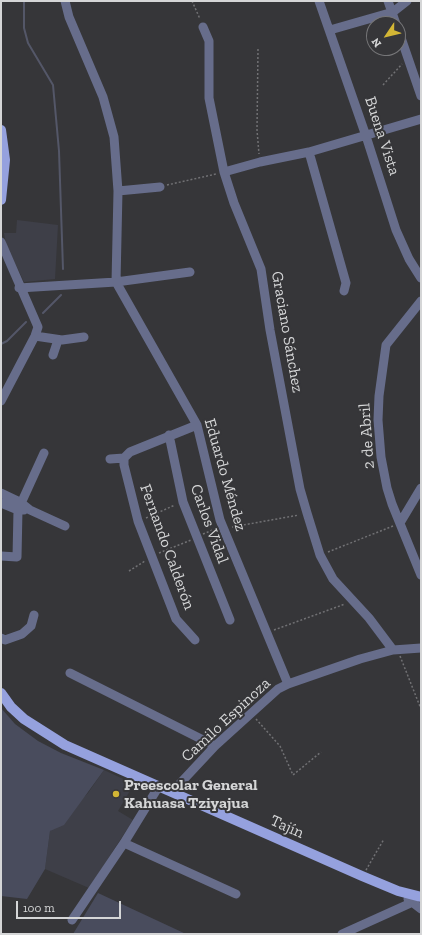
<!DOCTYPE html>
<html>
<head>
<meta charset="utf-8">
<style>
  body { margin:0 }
  #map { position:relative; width:422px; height:935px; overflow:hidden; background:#363639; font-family:"Zilla Slab",serif }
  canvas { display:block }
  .frame { position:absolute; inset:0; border:2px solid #d5d6d7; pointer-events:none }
  .north { position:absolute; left:366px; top:16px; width:40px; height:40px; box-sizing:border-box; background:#363639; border:1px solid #767678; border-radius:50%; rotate:235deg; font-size:11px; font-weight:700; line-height:16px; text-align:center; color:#d5d6d7 }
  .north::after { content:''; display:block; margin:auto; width:14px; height:18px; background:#d3b635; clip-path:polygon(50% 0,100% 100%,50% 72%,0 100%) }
  .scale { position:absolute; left:16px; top:901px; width:105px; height:18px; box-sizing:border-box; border:2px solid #d5d6d7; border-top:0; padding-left:5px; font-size:12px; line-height:14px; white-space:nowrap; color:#d5d6d7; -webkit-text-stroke:3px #363639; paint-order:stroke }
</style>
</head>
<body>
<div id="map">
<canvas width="422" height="935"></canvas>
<div class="frame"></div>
<div class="north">N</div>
<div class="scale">100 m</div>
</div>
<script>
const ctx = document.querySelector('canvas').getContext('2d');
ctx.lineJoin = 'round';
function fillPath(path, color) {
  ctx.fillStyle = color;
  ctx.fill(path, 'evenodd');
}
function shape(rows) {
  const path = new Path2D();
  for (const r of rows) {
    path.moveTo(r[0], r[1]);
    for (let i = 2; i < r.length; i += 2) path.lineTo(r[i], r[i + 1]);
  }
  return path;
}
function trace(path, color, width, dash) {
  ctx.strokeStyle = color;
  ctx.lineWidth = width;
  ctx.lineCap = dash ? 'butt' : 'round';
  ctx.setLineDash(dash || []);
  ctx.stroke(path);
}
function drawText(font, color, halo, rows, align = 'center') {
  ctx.font = font + ' "Zilla Slab",serif';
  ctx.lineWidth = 4;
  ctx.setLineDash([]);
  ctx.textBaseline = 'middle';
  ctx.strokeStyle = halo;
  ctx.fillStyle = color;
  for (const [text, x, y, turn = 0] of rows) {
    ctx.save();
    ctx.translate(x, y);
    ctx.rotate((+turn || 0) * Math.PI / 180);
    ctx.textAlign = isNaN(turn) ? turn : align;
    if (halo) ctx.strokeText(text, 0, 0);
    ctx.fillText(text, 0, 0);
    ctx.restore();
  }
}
const built = shape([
  [17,220,58,225,55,279,24,282,6,244,4,233,16,233],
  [104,770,134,784,118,811,133,820,89,888,45,869,50,831,88,793]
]);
const green = shape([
  [1,708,15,724,38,741,61,753,104,770,64,825,50,831,45,869,27,899,1,896],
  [98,893,186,934,73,934]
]);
const stream = shape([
  [24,1,24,28,28,43,53,85,59,151,63,269],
  [43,313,61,295],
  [1,344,7,341,26,322]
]);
const path = shape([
  [192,1,200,19],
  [258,49,257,130,259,154],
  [383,85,402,64],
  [167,185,216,174],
  [146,518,175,505],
  [232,527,299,515],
  [203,534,215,529],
  [328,552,393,526],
  [159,553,191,540],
  [129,571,145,561],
  [274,630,345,604],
  [400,656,421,709],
  [256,719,280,746,293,775,321,752],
  [366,870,384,839]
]);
const minor = shape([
  [65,1,69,17,103,97,114,137,118,191,116,282,197,425,220,520,288,684],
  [319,1,366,136,396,230,409,259,421,278],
  [388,1,396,24],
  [203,27,209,41,209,98,224,172,234,203,261,269,270,330,300,489,307,513,320,555,333,579,369,618,393,650],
  [398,29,421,96],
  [330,30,393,12,407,1],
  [309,152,346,283,344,291],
  [224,172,260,162,309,152,421,119],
  [118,191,160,187],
  [1,242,38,327,35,336,1,401],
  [19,288,116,282,190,272],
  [421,301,386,345,379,396,378,420,381,457,387,488,392,504,421,575],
  [35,336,62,340,84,337],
  [53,355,58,340],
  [169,435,183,502,230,620],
  [110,459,124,458],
  [1,493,20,502,30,510,65,526],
  [1,503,18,510,24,510],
  [400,523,421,488],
  [1,556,17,557,18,510,44,453],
  [1,638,5,640,22,634,31,626,34,615],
  [195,640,176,619,138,521,124,465,124,458,130,452,197,425],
  [70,673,215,746],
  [172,792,215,746,278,689,288,684,360,659,393,650,421,648],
  [124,843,236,894],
  [408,899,421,909],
  [72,920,124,843,159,786],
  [342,934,413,902]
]);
const major = shape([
  [1,130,5,160,1,200],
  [1,693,11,707,24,719,65,745,362,876,398,891,421,897]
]);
const markers = [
  [116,794,4,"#d3b635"]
];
const streetNames = [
  ["Buena Vista",382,136,72],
  ["Graciano Sánchez",287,332,80],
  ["2 de Abril",367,436,-94],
  ["Eduardo Méndez",225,475,74],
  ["Carlos Vidal",209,524,70],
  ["Fernando Calderón",167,547,70],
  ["Camilo Espinoza",226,720,-43],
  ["Tajín",287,827,24]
];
const poiNames = [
  ["Preescolar General",124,785],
  ["Kahuasa Tziyajua",124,803]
];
fillPath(built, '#3e3f48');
fillPath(green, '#494c5d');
trace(stream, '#545768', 2);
trace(path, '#717174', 1.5, [2, 2]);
trace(minor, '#676d8b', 9);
trace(major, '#95a1de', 10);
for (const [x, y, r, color] of markers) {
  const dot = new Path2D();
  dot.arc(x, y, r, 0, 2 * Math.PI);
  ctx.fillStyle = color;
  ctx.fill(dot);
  trace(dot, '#363639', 1.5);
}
drawText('16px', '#d5d6d7', '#363639', streetNames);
drawText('bold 16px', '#d5d6d7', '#363639', poiNames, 'left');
</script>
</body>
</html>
